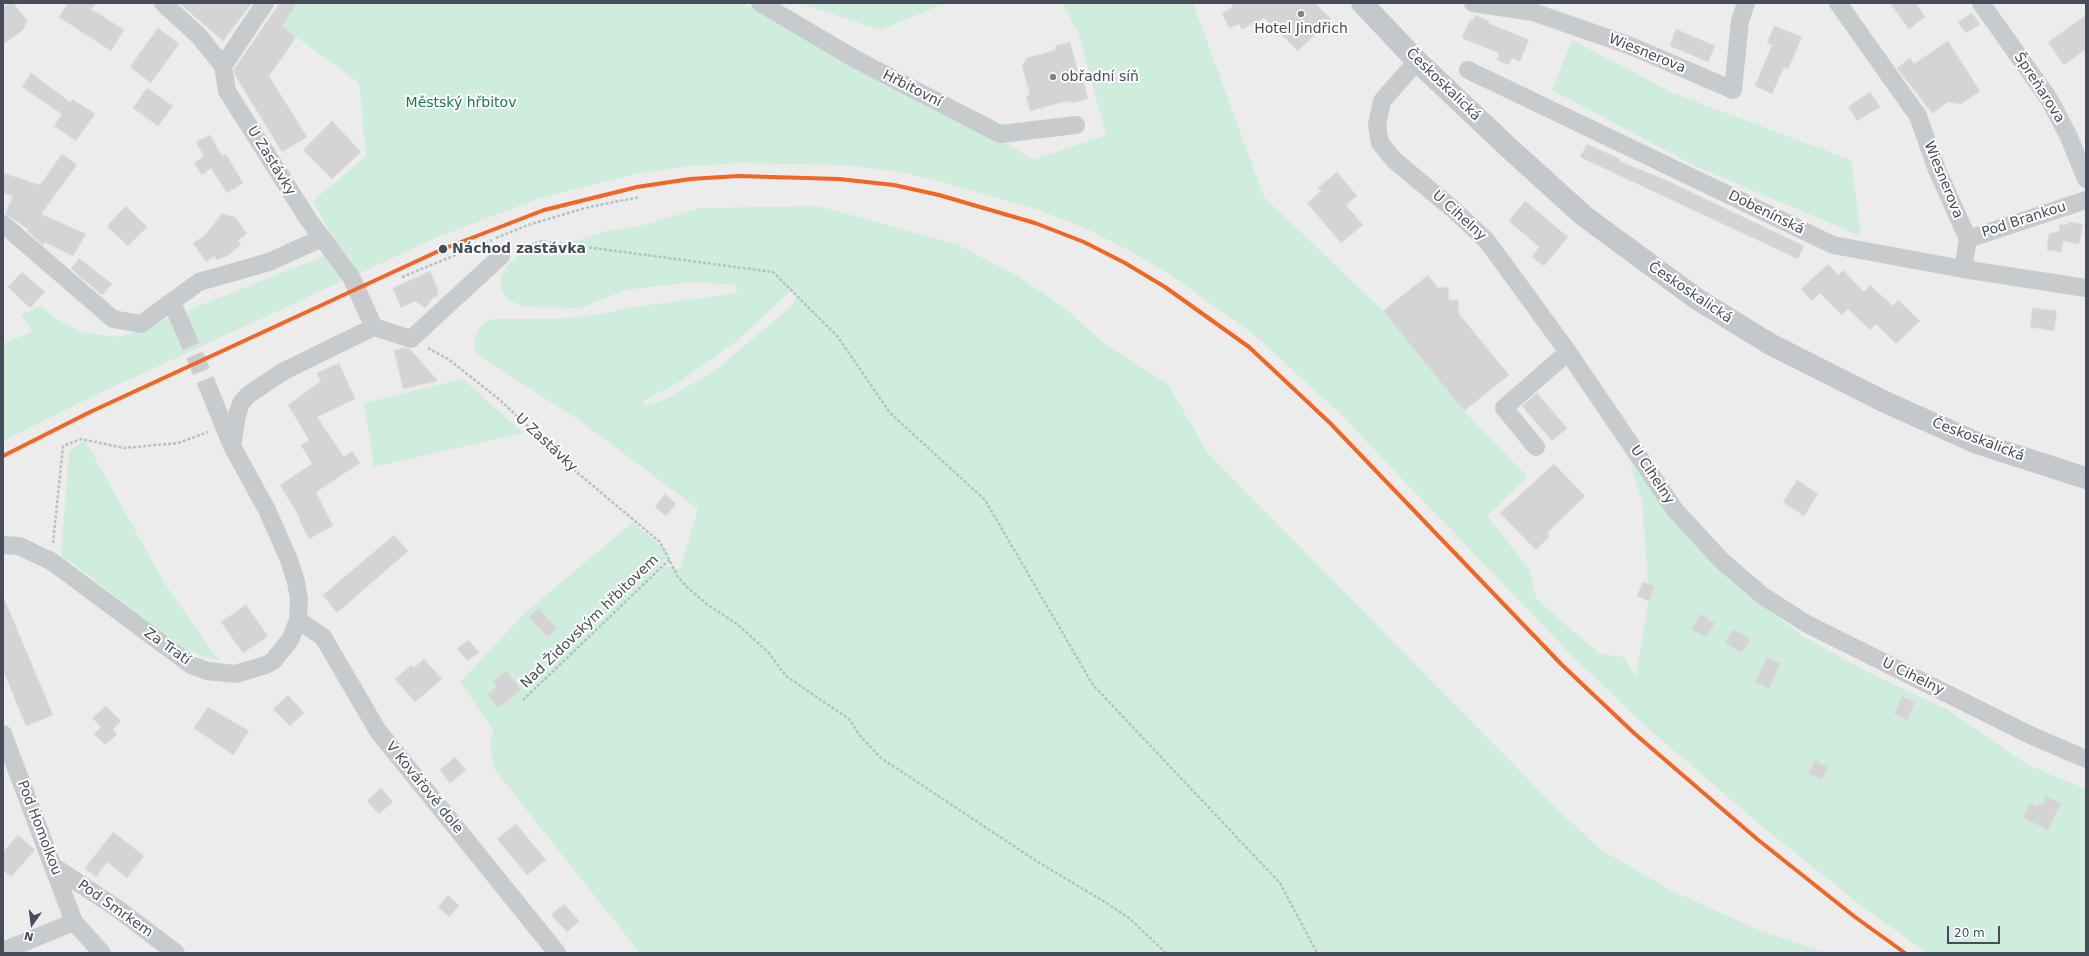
<!DOCTYPE html>
<html>
<head>
<meta charset="utf-8">
<style>
  body { margin:0 }
  #map { position:relative; width:2089px; height:956px; overflow:hidden; background:#edecec; font-family:"DejaVu Sans",sans-serif }
  canvas { display:block }
  .frame { position:absolute; inset:0; border:4px solid #444d59; pointer-events:none }
  .north { position:absolute; left:12px; top:904px; width:40px; height:40px; -webkit-text-stroke:3px #fff; paint-order:stroke; rotate:194deg; font-size:11px; font-weight:700; line-height:16px; text-align:center; color:#444d59 }
  .north::after { content:''; display:block; margin:auto; width:14px; height:18px; background:#444d59; clip-path:polygon(50% 0,100% 100%,50% 72%,0 100%) }
  .scale { position:absolute; left:1947px; top:926px; width:53px; height:18px; box-sizing:border-box; border:2px solid #444d59; border-top:0; padding-left:5px; font-size:12px; line-height:14px; white-space:nowrap; color:#444d59; -webkit-text-stroke:3px #fff; paint-order:stroke }
</style>
</head>
<body>
<div id="map">
<canvas width="2089" height="956"></canvas>
<div class="frame"></div>
<div class="north">N</div>
<div class="scale">20 m</div>
</div>
<script>
const ctx = document.querySelector('canvas').getContext('2d');
ctx.lineJoin = 'round';
function fillPath(path, color) {
  ctx.fillStyle = color;
  ctx.fill(path, 'evenodd');
}
function shape(rows) {
  const path = new Path2D();
  for (const r of rows) {
    path.moveTo(r[0], r[1]);
    for (let i = 2; i < r.length; i += 2) path.lineTo(r[i], r[i + 1]);
  }
  return path;
}
function trace(path, color, width, dash) {
  ctx.strokeStyle = color;
  ctx.lineWidth = width;
  ctx.lineCap = dash ? 'butt' : 'round';
  ctx.setLineDash(dash || []);
  ctx.stroke(path);
}
function drawText(font, color, halo, rows, align = 'center') {
  ctx.font = font + ' "DejaVu Sans",sans-serif';
  ctx.lineWidth = 4;
  ctx.setLineDash([]);
  ctx.textBaseline = 'middle';
  ctx.strokeStyle = halo;
  ctx.fillStyle = color;
  for (const [text, x, y, turn = 0] of rows) {
    ctx.save();
    ctx.translate(x, y);
    ctx.rotate((+turn || 0) * Math.PI / 180);
    ctx.textAlign = isNaN(turn) ? turn : align;
    if (halo) ctx.strokeText(text, 0, 0);
    ctx.fillText(text, 0, 0);
    ctx.restore();
  }
}
const green = shape([
  [279,3,742,3,968,118,1033,160,1106,135,1078,32,1062,3,1193,3,1264,197,1383,311,1464,411,1528,477,1487,516,1529,569,1536,598,1568,627,1601,654,1624,657,1636,676,1649,598,1642,501,1629,460,1671,515,1735,584,1804,637,1868,672,1946,709,2028,765,2086,789,2086,953,1927,953,1863,907,1765,829,1643,724,1572,656,1340,414,1257,337,1172,276,1132,252,1089,230,1039,210,942,182,896,171,840,165,738,163,688,166,635,174,540,198,438,237,85,400,3,441,3,344,32,331,21,315,40,306,61,322,84,333,121,337,339,250,313,201,366,156,359,83,296,37,274,70,243,89,233,71],
  [799,3,945,3,881,30],
  [1572,40,1673,93,1851,160,1861,236,1697,167,1552,90],
  [818,206,956,244,1018,276,1062,306,1105,344,1168,384,1207,452,1562,814,1600,849,1670,890,1761,931,1828,953,640,953,494,769,490,743,493,730,460,682,527,611,633,522,670,554,656,572,668,566,680,569,698,509,580,421,484,359,474,350,475,339,477,331,485,322,493,319,558,319,601,314,634,307,738,293,734,285,692,282,625,290,581,308,524,307,507,299,500,286,501,277,509,263,520,255,533,249,576,241,606,231,640,226,700,208],
  [790,291,798,296,790,307,717,369,668,398,647,406,643,401,681,381,706,363,738,340],
  [463,379,523,433,374,467,364,403],
  [85,440,165,584,219,661,183,649,71,562,61,557,69,451]
]);
const building = shape([
  [9,3,13,3,27,20,23,30,3,44,3,8,9,3],
  [68,3,96,3,91,9,124,30,111,51,59,17,68,3],
  [179,3,252,3,223,41,179,3],
  [280,3,297,3,282,26,296,37,269,76,307,137,282,152,235,75,234,69,280,3],
  [1230,3,1315,3,1331,19,1298,51,1264,18,1242,29,1239,24,1229,28,1222,13,1233,7,1230,3],
  [1890,3,1916,3,1925,17,1909,29,1890,3],
  [1972,13,1980,24,1966,33,1958,22,1972,13],
  [1475,15,1489,21,1488,23,1529,40,1520,61,1512,58,1509,65,1497,60,1499,53,1462,38,1470,20,1472,21,1475,15],
  [2086,15,2086,49,2064,65,2048,42,2086,15],
  [1774,26,1802,37,1788,69,1784,67,1772,94,1755,86,1772,45,1767,43,1774,26],
  [158,28,179,44,151,83,130,67,158,28],
  [1676,29,1715,46,1708,62,1670,46,1676,29],
  [1948,41,1980,91,1961,104,1948,102,1932,113,1897,68,1910,58,1914,64,1948,41],
  [1070,42,1078,72,1082,83,1084,82,1088,99,1072,103,1071,101,1059,103,1030,111,1026,96,1030,95,1022,66,1027,58,1056,50,1055,46,1070,42],
  [31,73,70,102,72,99,95,114,76,141,54,126,62,114,22,87,31,73],
  [147,88,173,106,158,126,133,108,147,88],
  [1870,92,1880,107,1857,121,1848,107,1870,92],
  [332,121,361,152,332,179,303,150,332,121],
  [210,135,222,156,226,154,243,183,227,193,211,168,202,175,194,163,204,156,196,142,210,135],
  [1587,144,1620,159,1619,161,1668,181,1804,246,1798,259,1580,157,1587,144],
  [62,154,77,165,41,214,86,234,73,256,45,242,43,245,27,231,28,229,5,214,13,196,3,193,3,173,40,185,62,154],
  [1337,172,1357,196,1346,205,1363,225,1341,243,1307,203,1321,191,1318,188,1337,172],
  [1525,201,1568,237,1544,266,1532,257,1539,247,1509,221,1525,201],
  [126,206,147,227,128,246,107,226,126,206],
  [222,214,235,217,247,234,238,240,241,244,229,255,217,260,214,256,206,262,193,243,204,236,222,214],
  [2068,222,2083,224,2079,244,2063,241,2061,252,2047,250,2049,234,2059,231,2060,224,2068,225,2068,222],
  [79,258,112,284,102,295,71,269,79,258],
  [1828,264,1838,275,1843,270,1864,292,1870,285,1893,306,1898,300,1920,321,1896,344,1876,324,1870,330,1848,309,1842,315,1820,293,1812,301,1801,289,1828,264],
  [430,271,438,291,437,292,438,296,433,298,426,308,415,301,401,308,393,288,430,271],
  [22,272,45,292,30,308,8,287,22,272],
  [1428,275,1438,288,1448,287,1449,300,1458,300,1459,314,1509,375,1464,411,1383,311,1428,275],
  [2033,308,2057,311,2054,331,2030,327,2033,308],
  [404,348,410,349,438,381,403,389,394,350,404,348],
  [339,363,355,399,317,417,344,457,352,451,360,463,316,492,333,526,309,539,299,519,300,518,280,485,312,464,301,445,309,440,288,405,321,381,317,373,339,363],
  [1537,393,1567,428,1552,441,1522,406,1537,393],
  [1554,464,1585,496,1547,533,1550,536,1536,550,1500,513,1554,464],
  [1797,480,1818,494,1804,516,1783,502,1797,480],
  [665,494,676,504,666,516,655,507,665,494],
  [394,535,408,551,337,613,323,595,394,535],
  [1643,582,1655,586,1649,601,1637,596,1643,582],
  [3,596,53,715,26,726,3,670,3,596],
  [246,605,268,636,243,653,221,622,246,605],
  [539,608,557,629,547,637,529,617,539,608],
  [1700,614,1715,623,1706,638,1691,629,1700,614],
  [1733,629,1751,639,1742,653,1725,643,1733,629],
  [468,640,479,652,468,661,457,649,468,640],
  [1767,657,1781,663,1769,689,1755,682,1767,657],
  [424,659,442,679,415,702,395,679,411,665,414,668,424,659],
  [506,670,521,690,498,708,487,694,497,687,493,681,506,670],
  [288,695,304,713,290,726,273,709,288,695],
  [1902,696,1915,702,1907,720,1894,714,1902,696],
  [106,706,121,721,113,729,117,734,105,745,94,734,101,727,92,718,106,706],
  [208,707,249,731,233,755,194,728,208,707],
  [455,757,466,770,450,783,440,770,455,757],
  [1815,760,1828,767,1822,780,1808,773,1815,760],
  [381,788,393,802,379,814,367,801,381,788],
  [2046,796,2061,803,2048,830,2023,818,2030,803,2038,806,2039,803,2042,805,2046,796],
  [516,824,546,860,527,875,497,839,516,824],
  [113,832,144,856,127,878,107,862,96,877,85,868,113,832],
  [18,835,35,850,11,877,3,870,3,852,18,835],
  [448,895,459,906,449,917,438,907,448,895],
  [564,904,579,921,567,932,551,915,564,904]
]);
const minorTunnel = shape([
  [184,330,210,392]
]);
const path = shape([
  [496,238,528,225,589,207,640,197],
  [516,250,541,241,773,272,838,337,890,413,985,500,1093,685,1280,883,1317,953],
  [402,277,492,240],
  [428,348,448,359,500,400,573,469,660,542,678,577,688,588,708,605,737,624,768,652,786,676,849,719,861,737,881,758,1038,862,1105,902,1129,918,1166,953],
  [53,543,63,446,81,439,124,448,178,443,208,432],
  [523,700,670,559]
]);
const minor = shape([
  [163,3,199,36,223,66,227,91,308,219,351,277,374,327],
  [760,3,857,60,1000,134,1076,125],
  [1473,3,1533,12,1631,46,1733,90,1740,21,1746,3],
  [1838,3,1918,116,1937,170,1968,239],
  [1981,3,2049,99,2069,137,2086,179],
  [1417,61,1382,101,1377,125,1380,143,1394,160,1454,210,1487,241,1568,352,1675,510,1722,561,1763,596,1807,624,2030,735,2086,759],
  [223,66,265,3],
  [1468,70,1833,245,1963,269,2086,288],
  [3,224,113,319,141,324,199,282,269,262,322,238],
  [1963,269,1968,239,2086,200],
  [172,303,184,330],
  [232,446,237,415,241,403,248,395,284,371,374,327,411,339,501,256],
  [1536,447,1504,408,1568,352],
  [3,545,19,546,51,561,191,665,207,671,235,674,266,665,273,661,290,640,298,620,299,599,296,582,289,560,267,510,232,446,210,392],
  [298,620,323,637,378,731,557,953],
  [3,734,74,922,102,953],
  [53,866,118,909,176,953],
  [3,951,74,922]
]);
const major = shape([
  [1362,3,1417,61,1509,148,1584,216,1697,299,1770,344,1885,402,1977,443,2086,478]
]);
const rail1 = shape([
  [3,456,90,412,443,249,544,210,637,187,690,179,738,176,839,179,894,185,939,195,1035,223,1084,242,1125,263,1165,287,1249,347,1330,423,1562,665,1635,734,1757,839,1855,917,1905,953]
]);
const markers = [
  [1301,14,4,"#7f858c"],
  [1053,77,4,"#7f858c"],
  [443,249,5,"#444d59"]
];
const poiNames = [
  ["Hotel Jindřich",1301,29],
  ["obřadní síň",1061,77,"left"]
];
const streetNames = [
  ["Wiesnerova",1647,54,22],
  ["Českoskalická",1443,85,44],
  ["Špreňarova",2039,88,57],
  ["Hřbitovní",912,89,27],
  ["U Zastávky",271,161,58],
  ["Wiesnerova",1943,180,68],
  ["Dobenínská",1766,213,26],
  ["U Cihelny",1459,216,42],
  ["Pod Brankou",2024,220,-18],
  ["Českoskalická",1690,293,34],
  ["Českoskalická",1978,440,21],
  ["U Zastávky",546,443,43],
  ["U Cihelny",1652,475,56],
  ["Nad Židovským hřbitovem",590,622,-44],
  ["Za Tratí",167,647,35],
  ["U Cihelny",1913,677,26],
  ["V Kovářově dole",424,788,51],
  ["Pod Homolkou",39,828,69],
  ["Pod Smrkem",115,909,35]
];
const parkNames = [
  ["Městský hřbitov",461,103]
];
const stopNames = [
  ["Náchod zastávka",452,249]
];
fillPath(green, '#cfeddd');
fillPath(building, '#d4d4d7');
trace(building, '#dededf', 1);
trace(minorTunnel, '#cbcccf', 18, [18, 9]);
trace(path, '#b5c2bf', 2.5, [3, 2]);
trace(minor, '#c8cbcd', 18);
trace(major, '#c4c7cb', 22);
trace(rail1, '#f26522', 4);
for (const [x, y, r, color] of markers) {
  const dot = new Path2D();
  dot.arc(x, y, r, 0, 2 * Math.PI);
  ctx.fillStyle = color;
  ctx.fill(dot);
  trace(dot, '#fff', 1.5);
}
drawText('14px', '#444d59', '#fff', poiNames);
drawText('14px', '#444d59', '#fff', streetNames);
drawText('14px', '#157a4e', '#fff', parkNames);
drawText('bold 14px', '#444d59', '#fff', stopNames, 'left');
</script>
</body>
</html>
